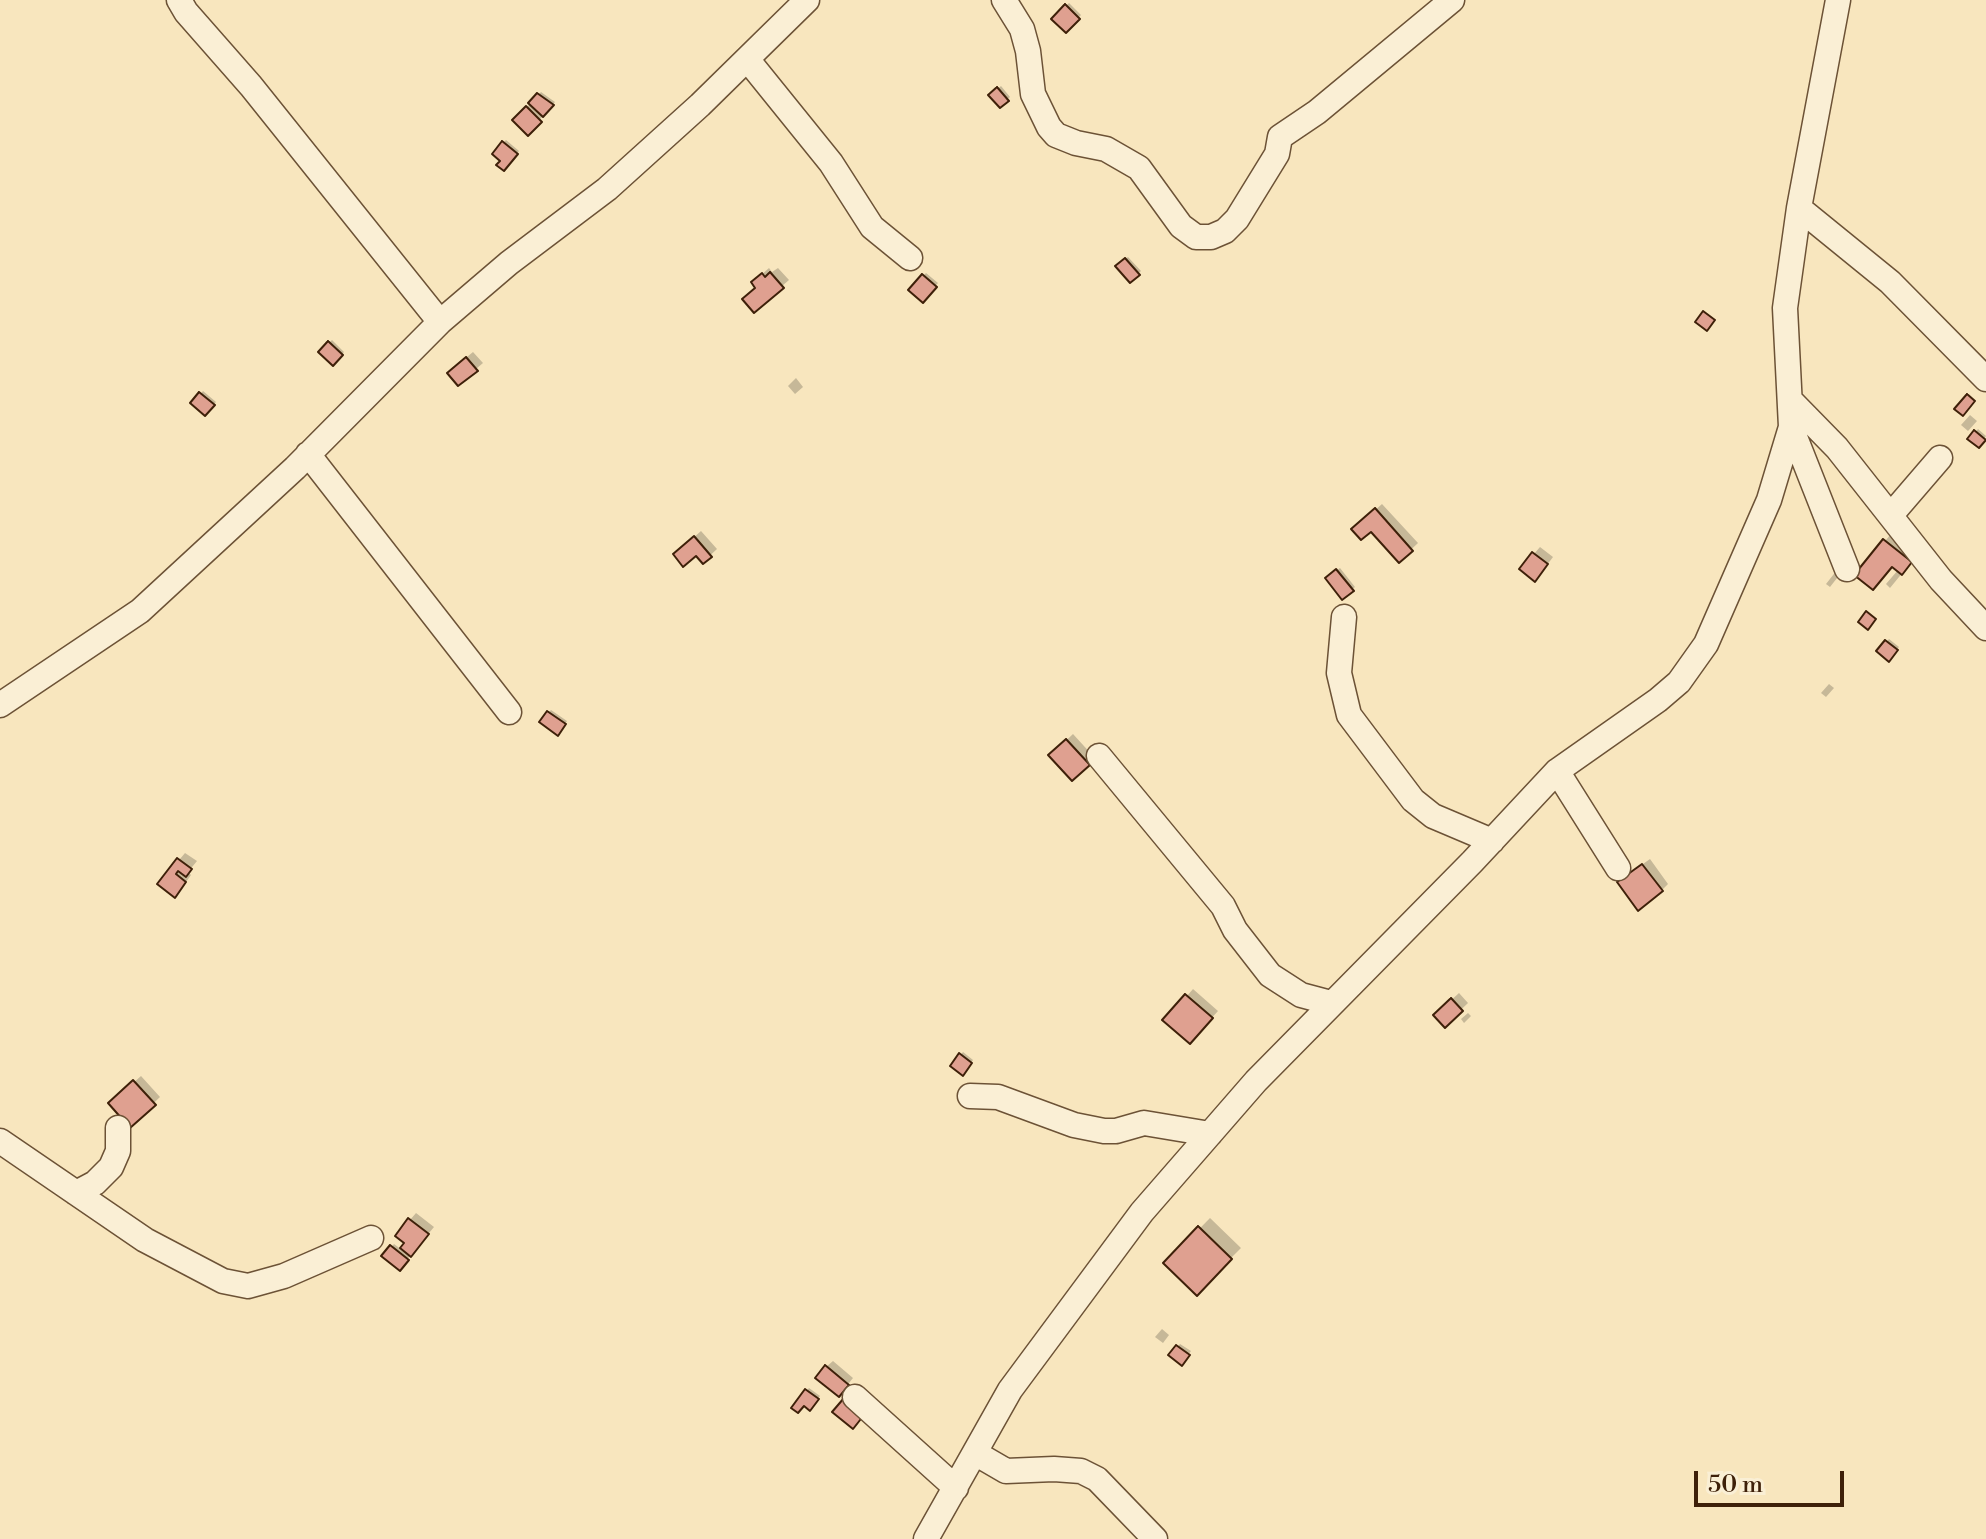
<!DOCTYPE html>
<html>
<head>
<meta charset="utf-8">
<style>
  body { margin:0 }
  #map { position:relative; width:1986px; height:1539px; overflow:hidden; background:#f8e6be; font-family:"Libre Bodoni",serif }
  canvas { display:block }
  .scale { position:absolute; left:1694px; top:1471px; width:150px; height:36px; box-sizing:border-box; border:4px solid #3e2009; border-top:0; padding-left:10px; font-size:24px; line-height:28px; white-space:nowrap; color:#3e2009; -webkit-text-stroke:6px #faefd5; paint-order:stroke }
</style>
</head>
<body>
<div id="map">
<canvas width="1986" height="1539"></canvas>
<div class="scale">50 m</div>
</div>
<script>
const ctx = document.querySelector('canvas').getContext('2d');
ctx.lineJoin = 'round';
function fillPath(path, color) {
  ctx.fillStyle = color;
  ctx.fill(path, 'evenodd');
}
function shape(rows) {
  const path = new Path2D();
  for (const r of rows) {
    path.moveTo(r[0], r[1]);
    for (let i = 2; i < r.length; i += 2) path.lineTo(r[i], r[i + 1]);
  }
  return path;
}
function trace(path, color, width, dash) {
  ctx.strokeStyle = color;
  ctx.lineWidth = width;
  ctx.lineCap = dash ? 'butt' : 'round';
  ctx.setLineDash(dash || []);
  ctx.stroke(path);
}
const shadow = shape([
  [1069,3,1081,15,1066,31,1054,19],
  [1001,86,1010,97,1000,106,991,95],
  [541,92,555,102,528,133,515,120],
  [506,140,519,151,504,168,503,161,494,153],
  [1128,257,1141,271,1130,281,1118,266],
  [769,268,772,272,778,268,789,280,782,286,757,287,760,276],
  [926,273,938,283,922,300,911,290],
  [332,340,344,352,333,363,321,351],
  [473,352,483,363,476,369,456,366],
  [796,378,803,387,795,394,788,386],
  [203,391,216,402,205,413,193,403],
  [1970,415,1977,421,1968,431,1961,425],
  [1978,429,1986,436,1979,446,1970,439],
  [1382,504,1418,543,1399,561,1371,529,1354,529],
  [701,531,717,549,703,562,696,553,682,548],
  [1891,534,1917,555,1890,588,1886,584,1898,570,1892,565,1857,575],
  [1540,547,1553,557,1541,573,1521,569],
  [1340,568,1355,587,1343,597,1327,578],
  [1837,570,1841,573,1830,587,1826,584],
  [1889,639,1899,647,1889,659,1879,651],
  [1829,684,1834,688,1826,697,1821,693],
  [551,710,567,721,560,731,549,712],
  [1073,734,1094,757,1072,778,1051,755],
  [185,853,197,861,188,872,191,875,181,889,159,884],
  [1650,859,1668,884,1662,890,1626,876],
  [1193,989,1218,1011,1196,1035,1187,996],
  [1459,993,1468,1003,1445,1025,1435,1015],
  [1468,1013,1471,1016,1464,1023,1461,1019],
  [963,1052,973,1060,963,1073,952,1065],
  [141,1076,160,1097,131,1125,111,1103],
  [416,1213,434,1227,400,1268,384,1256,394,1244,402,1250,407,1243,410,1220],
  [1210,1218,1241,1248,1196,1293,1166,1263],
  [1162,1329,1169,1335,1163,1343,1155,1337],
  [1180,1344,1191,1351,1182,1363,1171,1355],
  [833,1361,853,1378,845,1388,826,1367],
  [809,1388,820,1396,809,1408,804,1404,794,1407]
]);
const building = shape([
  [1065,4,1080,19,1066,33,1051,19,1065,4],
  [997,87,1009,101,1000,108,988,95,997,87],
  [537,93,554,105,543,117,528,103,537,93],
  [526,106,542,122,528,136,512,120,526,106],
  [502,141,518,154,504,171,496,165,500,161,492,154,502,141],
  [1125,258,1140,275,1130,283,1115,266,1125,258],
  [770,272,784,288,754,313,742,299,755,288,751,282,762,273,765,277,770,272],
  [922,274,937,287,923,303,908,290,922,274],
  [1703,311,1715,320,1707,331,1695,322,1703,311],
  [328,341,343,355,333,366,318,352,328,341],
  [466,357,478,371,458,386,447,373,466,357],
  [199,392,215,405,205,416,190,403,199,392],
  [1967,394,1975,401,1963,416,1954,409,1967,394],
  [1974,430,1986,440,1979,448,1967,439,1974,430],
  [1375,508,1413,551,1399,563,1371,532,1361,540,1351,529,1375,508],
  [694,536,712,557,703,564,696,556,683,567,673,554,694,536],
  [1883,539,1912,562,1902,575,1892,567,1873,590,1854,575,1883,539],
  [1532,552,1548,564,1535,582,1519,569,1532,552],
  [1336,569,1354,591,1342,600,1325,578,1336,569],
  [1866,611,1876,619,1868,630,1858,622,1866,611],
  [1885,640,1898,650,1889,662,1876,651,1885,640],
  [547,711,566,724,558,736,539,722,547,711],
  [1066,739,1090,765,1072,781,1048,755,1066,739],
  [177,858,192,869,186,877,178,871,176,874,186,882,175,898,157,884,177,858],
  [1642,864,1663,891,1638,911,1617,882,1642,864],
  [1185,994,1213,1018,1190,1044,1162,1020,1185,994],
  [1451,998,1463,1011,1445,1028,1433,1015,1451,998],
  [959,1053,972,1063,963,1076,950,1066,959,1053],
  [133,1080,156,1105,130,1128,108,1103,133,1080],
  [408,1218,429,1234,411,1257,400,1248,404,1243,395,1236,408,1218],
  [1198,1226,1232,1259,1197,1296,1163,1263,1198,1226],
  [390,1245,409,1260,400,1271,381,1256,390,1245],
  [1176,1345,1190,1355,1182,1366,1168,1355,1176,1345],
  [825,1365,849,1385,839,1397,815,1378,825,1365],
  [805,1389,819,1399,810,1411,804,1406,798,1413,791,1408,805,1389],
  [844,1398,864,1415,853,1429,832,1412,844,1398]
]);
const minor = shape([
  [179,0,186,12,251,86,440,322],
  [1004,0,1022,29,1028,51,1033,94,1049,127,1056,135,1076,143,1106,149,1139,168,1181,226,1196,237,1211,237,1225,231,1237,219,1277,154,1280,137,1317,112,1452,0],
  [747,59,831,163,872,227,910,258],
  [1799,208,1890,282,1986,379],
  [1790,400,1837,448,1941,580,1986,628],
  [1791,427,1847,569],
  [308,454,509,712],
  [1891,515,1940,458],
  [1344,617,1339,673,1349,715,1413,800,1433,816,1492,841],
  [0,705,140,611,295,468,440,322,509,263,607,189,700,105,807,0],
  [1099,756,1223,906,1235,930,1270,975,1301,995,1331,1003],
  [1557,771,1618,868],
  [970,1096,998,1097,1074,1125,1104,1131,1116,1131,1144,1123,1210,1134],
  [0,1141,145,1240,223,1281,248,1286,284,1276,371,1238],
  [76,1193,95,1183,111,1167,118,1151,118,1128],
  [855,1397,956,1488],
  [975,1453,1006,1471,1054,1469,1081,1471,1097,1479,1155,1539],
  [926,1539,1010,1390,1142,1212,1256,1081,1472,862,1557,771,1658,700,1679,682,1706,644,1769,500,1791,427,1785,308,1799,208,1838,0]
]);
fillPath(shadow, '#0003');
fillPath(building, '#dfa090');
trace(building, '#3e2009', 2);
trace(minor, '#6c5236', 27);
trace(minor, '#faefd5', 24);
</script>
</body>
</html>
